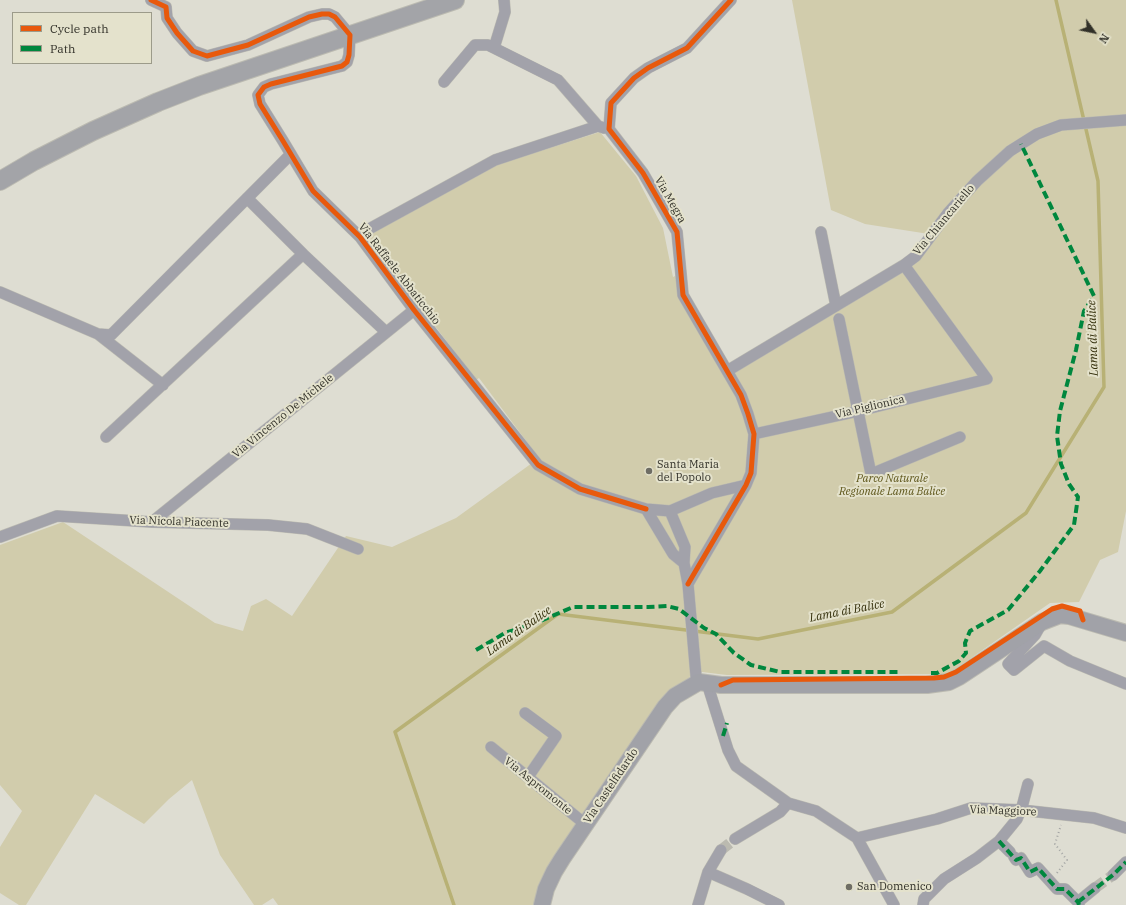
<!DOCTYPE html>
<html>
<head>
<meta charset="utf-8">
<style>
  body { margin:0 }
  #map { position:relative; width:1126px; height:905px; overflow:hidden; background:#deddd2; font-family:"IBM Plex Serif",serif }
  canvas { display:block }
  .legend { position:absolute; left:12px; top:12px; width:140px; height:52px; box-sizing:border-box; background:#e4e2cc; border:1px solid #9c9b8a; margin:0; padding:5px 7px; list-style:none; font-size:12px; color:#313028 }
  .legend li { display:flex; align-items:center; gap:8px; height:20px }
  .legend b { width:20px; border:1px solid #9c9b8a }
  .north { position:absolute; left:1074px; top:12px; width:40px; height:40px; -webkit-text-stroke:3px #e4e2cc; paint-order:stroke; rotate:123deg; font-size:11px; font-weight:700; line-height:16px; text-align:center; color:#313028 }
  .north::after { content:''; display:block; margin:auto; width:14px; height:18px; background:#313028; clip-path:polygon(50% 0,100% 100%,50% 72%,0 100%) }
</style>
</head>
<body>
<div id="map">
<canvas width="1126" height="905"></canvas>
<ul class="legend">
<li><b style="height:5px;background:#e8590c"></b>Cycle path</li>
<li><b style="height:5px;background:#00873e"></b>Path</li>
</ul>
<div class="north">N</div>
</div>
<script>
const ctx = document.querySelector('canvas').getContext('2d');
ctx.lineJoin = 'round';
function fillPath(path, color) {
  ctx.fillStyle = color;
  ctx.fill(path, 'evenodd');
}
function shape(rows) {
  const path = new Path2D();
  for (const r of rows) {
    path.moveTo(r[0], r[1]);
    for (let i = 2; i < r.length; i += 2) path.lineTo(r[i], r[i + 1]);
  }
  return path;
}
function trace(path, color, width, dash) {
  ctx.strokeStyle = color;
  ctx.lineWidth = width;
  ctx.lineCap = dash ? 'butt' : 'round';
  ctx.setLineDash(dash || []);
  ctx.stroke(path);
}
function drawText(font, color, halo, rows, align = 'center') {
  ctx.font = font + ' "IBM Plex Serif",serif';
  ctx.lineWidth = 4;
  ctx.setLineDash([]);
  ctx.textBaseline = 'middle';
  ctx.strokeStyle = halo;
  ctx.fillStyle = color;
  for (const [text, x, y, turn = 0] of rows) {
    ctx.save();
    ctx.translate(x, y);
    ctx.rotate((+turn || 0) * Math.PI / 180);
    ctx.textAlign = isNaN(turn) ? turn : align;
    if (halo) ctx.strokeText(text, 0, 0);
    ctx.fillText(text, 0, 0);
    ctx.restore();
  }
}
const green = shape([
  [792,0,1126,0,1126,511,1118,552,1100,560,1079,602,1050,603,948,674,727,675,694,671,549,871,534,905,278,905,273,898,262,905,254,905,220,855,192,780,169,799,144,824,95,794,26,905,19,905,0,893,0,847,22,811,0,785,0,545,63,522,215,623,243,631,251,606,266,599,292,616,346,536,392,547,456,518,539,458,479,378,476,380,366,235,496,165,600,132,636,176,663,228,673,277,675,276,727,366,905,260,929,234,865,224,831,210]
]);
const stream = shape([
  [454,905,395,732,558,614,758,639,892,612,1026,513,1104,387,1098,181,1056,0]
]);
const streetTunnel = shape([
  [721,850,735,839],
  [1095,888,1113,875]
]);
const path = shape([
  [1057,873,1067,860,1055,844,1061,825]
]);
const street = shape([
  [151,0,166,7,167,18,177,33,193,51,207,56,248,45,309,17,322,14,329,14,335,17,350,35,349,55,347,62,342,66,271,84,264,87,258,95,260,104,283,141,313,191,360,237,414,310,538,465,580,489,646,509],
  [494,48,505,12,504,0],
  [444,82,475,45,488,45,558,80,598,126,604,128],
  [247,198,303,254],
  [821,232,836,306],
  [358,235,495,160,598,126],
  [0,292,98,334,111,335,291,154],
  [839,319,871,474,960,437],
  [98,334,163,385],
  [727,371,904,265,916,256,948,213,977,181,1010,151,1037,134,1061,125,1126,120],
  [754,434,859,411,987,379,904,265],
  [106,437,303,254,386,332],
  [670,511,685,547,684,563,688,584,696,676,699,682],
  [152,522,414,310],
  [0,537,57,516,152,522,268,525,307,529,358,549],
  [684,563,673,554,646,509,670,511,712,493,746,485],
  [688,584,746,485,751,473,754,434,748,414,741,395,683,295,677,232,643,173,609,129,611,103,634,78,648,68,687,48,731,0],
  [1039,628,1035,635,1008,664,1014,670,1044,646,1070,661,1126,684],
  [707,683,728,750,736,766,788,803,816,811,857,838,894,905],
  [525,713,556,736,528,777],
  [491,747,585,824],
  [857,838,937,819,971,808,1021,810,1094,818,1126,828],
  [735,839,780,812,788,803],
  [999,841,1010,852],
  [1014,857,1016,860,1021,858,1030,872,1038,868,1057,889,1065,889,1078,902,1079,905],
  [708,872,747,889,779,905],
  [1113,875,1126,862],
  [1078,902,1095,888],
  [698,905,708,872,721,850],
  [923,905,924,899,944,879,977,858,999,841,1017,819,1022,807,1028,784]
]);
const secondary = shape([
  [542,905,546,889,554,872,562,859,665,707,675,696,699,682,721,685,927,685,949,682,959,677,1042,622,1060,615,1069,616,1126,633]
]);
const primary = shape([
  [0,181,34,161,93,131,158,102,199,86,455,0]
]);
const quiet = shape([
  [476,650,505,633,536,623,573,607,648,607,667,606,679,609,704,628,716,634,734,653,751,665,780,672,901,672],
  [931,673,937,673,959,661,966,653,965,643,970,631,1008,610,1040,571,1074,525,1078,497,1069,484,1061,464,1057,436,1060,411,1076,350,1084,311,1094,296,1021,144],
  [723,736,727,723],
  [999,841,1016,860,1021,858,1030,872,1038,868,1057,889,1065,889,1078,902,1079,905],
  [1078,902,1113,875,1126,862]
]);
const cycleway = shape([
  [151,0,166,7,167,18,177,33,193,51,207,56,248,45,309,17,322,14,329,14,335,17,350,35,349,55,347,62,342,66,271,84,264,87,258,95,260,104,283,141,313,191,360,237,414,310,538,465,580,489,646,509],
  [688,584,746,485,751,473,754,434,748,414,741,395,683,295,677,232,643,173,609,129,611,103,634,78,648,68,687,48,731,0],
  [721,685,733,680,934,678,944,677,956,672,1052,609,1062,606,1080,611,1083,620]
]);
const markers = [
  [649,471,4,"#6e6d64"],
  [849,887,4,"#6e6d64"]
];
const streetNames = [
  ["Via Megra",670,200,60],
  ["Via Chiancariello",944,220,-50],
  ["Via Raffaele Abbaticchio",399,274,52],
  ["Via Piglionica",870,407,-13],
  ["Via Vincenzo De Michele",283,416,-39],
  ["Via Nicola Piacente",179,522,2],
  ["Via Aspromonte",538,786,39],
  ["Via Castelfidardo",611,786,-56],
  ["Via Maggiore",1003,811,2]
];
const poiNames = [
  ["Santa Maria",657,465],
  ["del Popolo",657,478],
  ["San Domenico",857,887]
];
const parkNames = [
  ["Parco Naturale",892,479],
  ["Regionale Lama Balice",892,492]
];
const waterNames = [
  ["Lama di Balice",1093,338,-92],
  ["Lama di Balice",847,611,-11],
  ["Lama di Balice",519,631,-35]
];
fillPath(green, '#d1ccac');
trace(stream, '#b8b175', 3.5);
trace(streetTunnel, '#bbbab0', 11, [11, 5.5]);
trace(street, '#bbbab1', 12);
trace(secondary, '#bbbab1', 18);
trace(primary, '#bbbab1', 20);
trace(path, '#a4a5a4', 2, [1, 3]);
trace(street, '#a2a2aa', 11);
trace(secondary, '#a1a2a8', 16);
trace(primary, '#a3a4a8', 18);
trace(quiet, '#00873e', 4, [8, 4]);
trace(cycleway, '#e8590c', 5);
for (const [x, y, r, color] of markers) {
  const dot = new Path2D();
  dot.arc(x, y, r, 0, 2 * Math.PI);
  ctx.fillStyle = color;
  ctx.fill(dot);
  trace(dot, '#e4e2cc', 1.5);
}
drawText('11px', '#313028', '#e4e2cc', streetNames);
drawText('11px', '#313028', '#e4e2cc', poiNames, 'left');
drawText('italic 11px', '#5e561a', '#e4e2cc', parkNames);
drawText('italic 12px', '#35300c', '#e4e2cc', waterNames);
</script>
</body>
</html>
